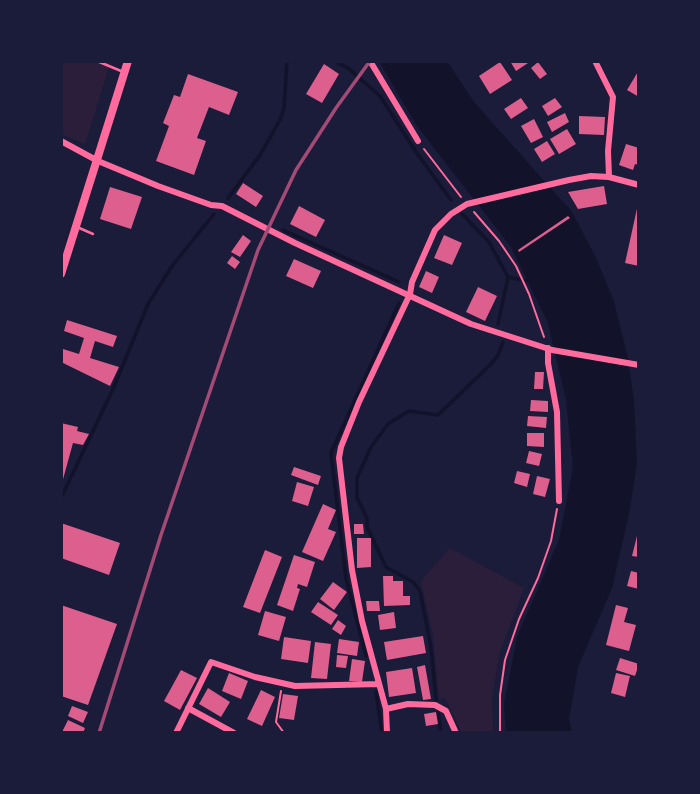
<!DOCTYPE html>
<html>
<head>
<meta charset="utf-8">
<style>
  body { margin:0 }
  #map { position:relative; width:700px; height:794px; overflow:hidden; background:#1b1b3a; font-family:Merriweather,serif }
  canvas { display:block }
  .frame { position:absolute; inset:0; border:63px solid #1b1b3a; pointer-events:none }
</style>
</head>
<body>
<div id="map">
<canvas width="700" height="794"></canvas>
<div class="frame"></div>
</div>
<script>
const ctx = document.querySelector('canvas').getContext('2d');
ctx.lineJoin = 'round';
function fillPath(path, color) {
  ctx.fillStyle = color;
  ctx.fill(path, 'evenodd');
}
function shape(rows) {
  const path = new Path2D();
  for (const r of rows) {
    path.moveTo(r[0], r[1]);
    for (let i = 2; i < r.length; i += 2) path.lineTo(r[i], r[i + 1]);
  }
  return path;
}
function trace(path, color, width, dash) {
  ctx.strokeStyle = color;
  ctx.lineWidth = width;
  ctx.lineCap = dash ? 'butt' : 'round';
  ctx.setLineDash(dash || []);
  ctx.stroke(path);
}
const green = shape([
  [61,61,111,61,85,144,61,134],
  [450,548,524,588,499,655,492,698,493,733,462,733,445,698,439,699,433,636,421,581]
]);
const water = shape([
  [379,61,447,61,474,102,572,212,595,256,614,301,627,354,634,400,637,464,629,514,612,588,578,667,569,719,572,733,506,733,504,704,517,637,559,540,573,467,566,400,548,323,511,247,417,126]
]);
const stream = shape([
  [334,61,348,68,380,96,416,152,451,200],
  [228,198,260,155,280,120,284,108,287,61],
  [461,213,489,242,508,277,527,281],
  [283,230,399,282],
  [498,324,508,277],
  [61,498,114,387,148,304,172,266,214,214],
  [366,656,346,578,331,453,399,303],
  [376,692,382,733],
  [436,700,431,647,420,591,413,582,386,567,367,527,367,518,357,498,357,478,371,447,388,424,409,411,438,415,492,363,498,355,503,342],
  [438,713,441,733]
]);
const building = shape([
  [510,61,531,61,516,71],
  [500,62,512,80,490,94,479,76],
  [538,62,547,74,540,79,531,68],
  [324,64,339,74,322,103,306,94],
  [639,70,639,97,627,90],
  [188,74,238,92,229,115,209,107,197,138,206,141,194,175,156,161,169,126,163,123,174,95,180,97],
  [521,98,528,108,511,119,504,109],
  [555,98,562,107,548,116,542,106],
  [565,113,569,122,552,132,547,122],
  [579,116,605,117,604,135,579,134],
  [534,119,543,137,531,143,521,126],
  [567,129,576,144,559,154,550,139],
  [547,141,555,154,542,162,534,149],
  [626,144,639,148,639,165,635,164,633,170,619,165],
  [243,183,263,196,256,207,236,194],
  [604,186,607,204,578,209,568,192],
  [110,187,142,197,131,229,100,219],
  [638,204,639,204,639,266,625,263],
  [299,206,325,220,316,237,290,224],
  [568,216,570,218,519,252,518,250],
  [243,235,251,241,240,257,231,252],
  [444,235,462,243,452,265,434,258],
  [232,256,240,262,235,269,227,263],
  [294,259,321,271,313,288,286,276],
  [426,271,439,277,432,293,419,287],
  [478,287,497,296,485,321,466,312],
  [67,320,117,336,113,347,95,341,90,358,119,367,110,386,61,362,63,349,79,354,84,338,64,331],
  [535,372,544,372,543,389,534,389],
  [531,400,548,401,548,412,530,411],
  [528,416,547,417,546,428,527,426],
  [61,423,78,427,77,431,89,434,83,445,73,443,62,483],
  [527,433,544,433,544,447,527,446],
  [529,451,542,454,539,466,526,463],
  [294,467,321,476,318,485,291,475],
  [517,471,530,474,527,487,514,483],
  [537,476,550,479,545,497,533,494],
  [297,482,314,487,308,506,292,501],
  [323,504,336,510,328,529,336,532,323,561,302,552],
  [61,523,120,543,109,575,61,558],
  [354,524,363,524,364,534,354,534],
  [638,532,639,532,639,557,632,556],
  [357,538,371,538,371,567,357,568],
  [265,550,282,557,260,613,243,607],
  [294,555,315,562,307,587,298,584,297,588,300,589,293,611,277,605],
  [631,571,639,573,639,589,627,586],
  [383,576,393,576,393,581,403,581,403,596,410,596,410,605,384,606],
  [333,582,347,592,334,610,320,599],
  [366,601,379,601,380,611,367,611],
  [318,602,338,615,331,625,311,612],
  [61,605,117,624,88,705,61,696],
  [616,605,628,608,624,622,636,625,629,651,606,645],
  [265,611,286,617,279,641,258,635],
  [394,612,396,628,380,630,378,615],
  [338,620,346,626,341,635,332,629],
  [423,636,426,653,387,660,384,642],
  [284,637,311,641,308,663,281,659],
  [339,639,359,642,357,656,337,653],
  [315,642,331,644,327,679,311,678],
  [337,655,348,656,346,668,336,667],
  [620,658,639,664,635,676,616,670],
  [352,659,365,661,362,682,349,681],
  [425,665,431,699,423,700,417,667],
  [412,668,416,693,389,697,386,672],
  [181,670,197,678,180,710,164,701],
  [229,673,248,681,241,699,222,691],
  [616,673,630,676,625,697,611,693],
  [208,688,230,702,221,717,199,704],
  [261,690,275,697,262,726,247,719],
  [283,694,298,696,294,720,279,718],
  [72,706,88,712,83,723,68,716],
  [436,712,438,724,426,726,424,714],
  [68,720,85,728,83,733,62,732]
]);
const path = shape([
  [424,149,461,197],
  [474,212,499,241,516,266,529,294,544,337],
  [281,691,276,722,284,733],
  [500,733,500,695,505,660,519,619,538,578,551,541,557,509]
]);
const service = shape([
  [97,61,121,71],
  [77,227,93,234]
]);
const minor = shape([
  [370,61,418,141],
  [595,61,613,97,608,151,609,177],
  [61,141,98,161,158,186,211,205,222,206,295,243,471,324,552,350,639,365],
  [548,348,548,363,557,412,559,501],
  [188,708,234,733],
  [386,709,408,704,435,705,446,711,456,733],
  [176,733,211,662,255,677,295,686,379,684],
  [387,733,386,709,362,621,352,570,339,458,341,447,359,402,410,294,412,282,435,230,451,214,467,204,569,180,591,176,609,177,639,185]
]);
const secondary = shape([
  [61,274,128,61]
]);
const rail = shape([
  [99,733,161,535,258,250,296,170,336,108,370,61]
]);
fillPath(green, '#2a1e3b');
fillPath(water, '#12122b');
trace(stream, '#12122b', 3.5);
fillPath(building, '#dd5f8e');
trace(path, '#ff6b9d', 2);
trace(service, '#ff6b9d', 2.5);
trace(minor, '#ff6b9d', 6);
trace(secondary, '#ff6b9d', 8);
trace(rail, '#a44b75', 3.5);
</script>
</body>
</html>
